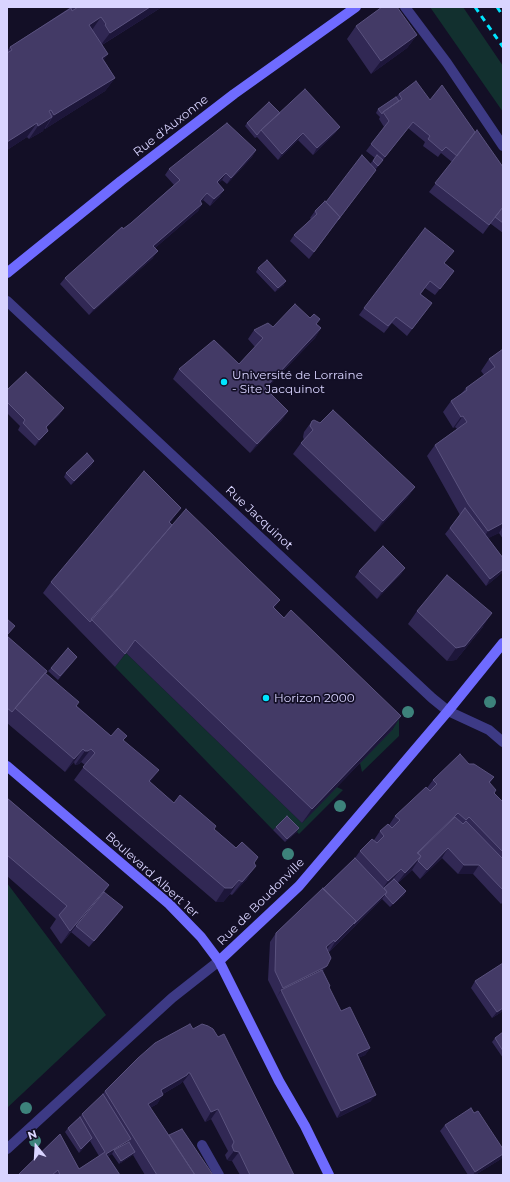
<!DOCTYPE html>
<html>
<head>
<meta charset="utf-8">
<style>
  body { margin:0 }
  #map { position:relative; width:510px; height:1182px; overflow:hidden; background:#130f26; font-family:Montserrat,sans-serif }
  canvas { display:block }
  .frame { position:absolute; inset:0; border:8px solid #d9d4ff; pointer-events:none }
  .north { position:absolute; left:16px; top:1126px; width:40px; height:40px; -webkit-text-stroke:3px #130f26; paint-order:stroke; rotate:342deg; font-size:11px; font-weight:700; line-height:16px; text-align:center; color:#d9d4ff }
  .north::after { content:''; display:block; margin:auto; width:14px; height:18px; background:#d9d4ff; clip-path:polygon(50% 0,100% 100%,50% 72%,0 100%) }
</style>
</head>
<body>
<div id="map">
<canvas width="510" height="1182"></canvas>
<div class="frame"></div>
<div class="north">N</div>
</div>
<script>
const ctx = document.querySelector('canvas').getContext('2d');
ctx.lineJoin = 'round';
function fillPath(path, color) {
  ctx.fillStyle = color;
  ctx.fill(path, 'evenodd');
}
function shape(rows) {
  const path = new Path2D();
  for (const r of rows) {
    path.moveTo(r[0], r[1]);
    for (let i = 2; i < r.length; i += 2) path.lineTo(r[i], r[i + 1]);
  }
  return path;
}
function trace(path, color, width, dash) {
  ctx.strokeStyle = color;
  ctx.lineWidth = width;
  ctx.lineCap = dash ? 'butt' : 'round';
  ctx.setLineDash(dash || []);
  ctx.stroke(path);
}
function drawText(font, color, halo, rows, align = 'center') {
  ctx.font = font + ' Montserrat,sans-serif';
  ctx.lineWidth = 3.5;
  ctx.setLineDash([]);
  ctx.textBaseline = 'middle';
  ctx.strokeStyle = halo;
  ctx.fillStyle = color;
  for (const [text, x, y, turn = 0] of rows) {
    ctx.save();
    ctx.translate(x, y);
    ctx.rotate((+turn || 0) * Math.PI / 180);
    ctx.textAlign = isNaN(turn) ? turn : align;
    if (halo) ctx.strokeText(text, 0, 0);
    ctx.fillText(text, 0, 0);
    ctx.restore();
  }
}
const green = shape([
  [430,7,463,7,503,66,503,112],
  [126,653,302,823,337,787,343,790,299,834,285,820,273,830,115,667],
  [399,718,399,736,362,772,360,763,392,730],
  [7,883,106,1015,7,1108]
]);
const service = shape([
  [202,1145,219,1175]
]);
const minor = shape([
  [405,7,447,63,503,146],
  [7,301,432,698,448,711,489,730,503,742],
  [7,1149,172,998,219,961]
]);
const secondary = shape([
  [7,273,121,181,234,94,356,7],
  [7,766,169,904,201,937,219,961,279,1081,305,1126,329,1175],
  [219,961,299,886,448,711,503,643]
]);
const rail = shape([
  [475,7,503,47],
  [497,7,503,16]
]);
const trees = [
  [490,702],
  [408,712],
  [340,806],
  [288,854],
  [26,1108],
  [35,1141]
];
const wall = shape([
  [71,7,162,7,102,45,104,60,115,78,105,91,45,129,44,128,43,131,29,139,27,137,7,150,7,51,10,47],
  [356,26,417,35,407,48,371,74,347,39],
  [399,94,430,100,475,132,503,167,503,233,491,224,491,223,483,234,429,192,452,162,441,153,438,157,423,146,425,142,408,128,376,169,370,165,376,170,309,259,290,241,294,235,311,219,310,218,315,211,326,202,370,164,375,158,366,151,384,127,379,119,380,117,376,113,378,109,396,97],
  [280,113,340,127,335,133,313,155,298,140,278,160,257,137,255,138,245,126,247,123],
  [256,150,252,157,227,184,222,180,218,183,220,196,210,206,203,200,201,202,202,204,198,211,155,248,153,258,89,315,60,284,65,278,131,223,174,185,165,175,169,169],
  [444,263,454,271,435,295,425,288,421,294,432,303,407,336,392,323,384,333,359,315,364,308],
  [258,268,284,285,275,292,256,272],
  [317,324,321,328,315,338,266,389,288,411,282,420,250,453,173,379,179,369,239,364,255,347,248,339,254,330,273,327],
  [503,349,503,539,499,533,488,538,503,558,503,572,486,586,445,534,460,515,427,456,435,445,457,429,455,427,453,428,443,412,451,401,461,394,466,388,484,375,481,371,489,359],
  [7,390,64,408,59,415,46,428,43,437,35,446,18,430,20,426,7,413],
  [312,421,415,487,407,498,375,532,293,454,301,443,304,440,303,437,304,432],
  [92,465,71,485,64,477,66,473],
  [173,519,170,523,274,609,392,730,302,823,126,653,115,667,43,593,51,582],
  [405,568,401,574,377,599,355,577,359,571],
  [417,611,483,627,456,660,447,661,408,624],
  [7,619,7,636,46,674,77,706,111,736,124,740,150,782,174,803,214,829,254,863,247,879,232,895,230,894,223,902,216,902,74,780,85,765,81,762,79,764,75,765,74,762,65,772,7,723],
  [74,661,58,680,48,671,51,668],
  [469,764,494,777,490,783,494,793,503,802,503,902,501,904,473,874,458,874,442,858,420,879,412,870,398,883,406,891,404,895,390,907,382,899,329,952,327,949,327,966,323,971,330,986,329,988,341,1011,370,1048,365,1055,358,1058,371,1101,337,1118,268,980,270,942,276,933,355,858,360,851,374,840,380,831,389,825,395,816,427,788,433,780],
  [7,798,109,885,104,892,118,914,89,947,71,932,73,930,61,944,50,928,56,919,7,876],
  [276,827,297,832,285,842,273,830],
  [475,981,503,1011,492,1018,471,988],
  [193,1029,294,1175,240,1175,232,1161,227,1160,225,1155,228,1151,211,1119,205,1122,183,1082,182,1082,180,1084,163,1094,157,1104,150,1108,169,1135,213,1175,145,1175,133,1155,119,1164,112,1154,108,1156,120,1175,18,1175,60,1134,79,1169,99,1156,90,1141,79,1153,65,1132,68,1128,103,1094,105,1091],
  [503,1032,503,1058,492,1042,495,1038],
  [445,1125,503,1149,503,1155,501,1159,475,1175,468,1175,440,1131]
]);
const shadedWall = shape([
  [150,7,162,7,100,46,110,33],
  [101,17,92,30,89,25],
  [417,35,407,48,371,74,381,61],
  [108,54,99,68,102,58],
  [115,78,105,91,45,129,54,115],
  [52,117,43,131,29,139,38,126],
  [37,123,27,137,7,150,7,142],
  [340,127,335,133,313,155,317,148],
  [303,133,298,140,278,160,282,154],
  [256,150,252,157,227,184,231,178],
  [226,173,222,180,213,189,217,182],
  [224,190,220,196,210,206,214,199],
  [207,193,203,200,195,208,200,201],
  [202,204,198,211,149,253,153,246],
  [158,251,153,258,89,315,94,309],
  [286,281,284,285,275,292,278,288],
  [321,328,315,338,258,397,265,388],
  [64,408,59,415,41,434,46,427],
  [288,411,282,420,250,453,257,444],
  [463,416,455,427,453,428,461,417],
  [48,431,43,437,35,446,39,440],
  [94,461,92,465,71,485,74,481],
  [415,487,407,498,375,532,383,521],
  [181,508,173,519,161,534,169,522],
  [503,523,503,526,499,533,481,542,488,531],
  [405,568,401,574,377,599,382,592],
  [503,569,503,572,486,586,490,579],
  [280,600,271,614,273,607],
  [492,613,483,627,456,660,447,661,456,648],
  [401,716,392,730,302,823,312,809],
  [83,749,74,762,65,772,74,759],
  [91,749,81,762,79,764,75,765,85,751],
  [159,770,149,784,149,781],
  [458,813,449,826,416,858,417,853],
  [299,828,297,832,285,842,287,839],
  [448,848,442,858,420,879,427,870],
  [421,856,412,870,395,886,405,873],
  [464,865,479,865,473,874,458,874],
  [256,866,247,879,232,895,242,882],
  [401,869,391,882,381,891,388,881],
  [239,880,230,894,223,902,216,902,225,888],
  [109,885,100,899,76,926,61,944,70,931],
  [406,891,404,895,390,907],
  [387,892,382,899,329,952,335,942],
  [123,907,118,914,89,947,94,941],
  [334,940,327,949,326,947],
  [327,966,320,975,281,990,277,997,283,988],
  [503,1008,503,1011,492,1018,497,1012],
  [370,1048,365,1055,352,1061,357,1054],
  [188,1073,190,1073,183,1082,182,1082,180,1084,154,1099,161,1090],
  [163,1095,157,1104,141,1113,148,1104],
  [376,1095,371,1101,337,1118,341,1111],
  [218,1109,211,1119,205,1122,211,1112],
  [92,1138,90,1141,79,1153,81,1149],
  [131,1139,126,1145,114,1150,112,1154,102,1160,106,1154],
  [234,1151,239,1152,232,1161,227,1160],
  [135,1152,133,1155,119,1164,121,1161],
  [503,1154,503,1155,501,1159,475,1175,473,1175,475,1172]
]);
const building = shape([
  [78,7,150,7,110,33,105,25,106,24,101,17,89,25,108,54,102,58,115,78,54,115,51,110,49,111,52,117,38,126,37,123,7,142,7,53,12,50,10,47,71,8,72,11,78,7],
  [382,7,397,7,417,35,381,61,356,26,382,7],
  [416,81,430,100,442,85,475,132,457,156,446,147,442,151,428,139,430,136,413,122,385,157,371,144,389,121,383,112,402,99,399,94,416,81],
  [305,89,340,127,317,148,303,133,282,154,261,130,305,89],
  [396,97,399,101,383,112,382,114,378,109,396,97],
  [269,102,280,113,261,130,257,135,247,123,269,102],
  [227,123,256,150,231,178,226,173,217,182,224,190,214,199,207,193,200,201,202,204,153,246,158,251,94,309,65,278,122,227,123,229,131,223,180,180,169,169,227,123],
  [477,130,503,167,503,207,489,225,435,183,477,130],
  [362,155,376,170,338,220,340,217,326,202,362,155],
  [377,155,383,160,378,166,373,161,377,155],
  [325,201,340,217,314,252,294,235,317,214,315,211,325,201],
  [503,207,503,223,495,217,503,207],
  [425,228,454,251,444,263,454,271,440,289,430,281,420,294,432,303,412,329,396,317,388,326,364,308,425,228],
  [267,260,286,281,278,288,258,268,267,260],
  [295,304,310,318,314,314,320,319,316,324,321,328,265,388,288,411,257,444,179,369,214,340,239,364,263,338,254,330,268,323,273,327,295,304],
  [503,349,503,523,488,531,468,504,435,445,467,422,463,416,461,417,451,401,467,390,466,388,495,367,489,359,503,349],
  [26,372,64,408,46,427,48,431,39,440,23,423,25,420,7,402,7,390,26,372],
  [333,410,415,487,383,521,301,443,313,430,310,426,312,421,314,420,320,423,333,410],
  [87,453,94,461,74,481,66,473,87,453],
  [144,471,181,508,169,522,172,525,90,622,51,582,144,471],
  [465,508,503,558,503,569,490,579,450,528,465,508],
  [186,509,280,600,273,607,284,618,291,610,401,716,312,809,135,640,125,654,91,619,186,509],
  [383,546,405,568,382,592,359,571,383,546],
  [447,575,492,613,465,646,456,648,417,611,447,575],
  [7,619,15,626,7,635,7,619],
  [7,636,47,671,46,673,45,673,12,712,7,708,7,636],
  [68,648,77,657,60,676,51,668,68,648],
  [45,673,79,702,76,706,111,736,118,728,127,736,123,740,159,770,149,781,174,803,180,795,216,826,214,829,236,848,242,842,258,857,254,863,256,866,242,882,239,880,232,888,225,888,83,767,95,753,91,749,88,751,85,751,83,749,74,759,15,708,45,673],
  [460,754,469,764,474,764,494,777,489,782,496,790,494,793,503,802,503,852,469,817,466,820,458,813,417,853,421,856,405,873,401,869,388,881,360,851,372,839,377,843,384,836,380,831,388,824,392,828,400,820,395,816,426,787,430,791,437,784,433,780,460,754],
  [7,798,109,885,70,931,59,915,67,906,7,855,7,798],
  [287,816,299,828,287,839,276,827,287,816],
  [455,817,463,824,466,821,503,859,503,890,479,865,464,865,448,848,427,870,418,861,421,856,418,853,455,817],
  [355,858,387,892,354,924,356,921,323,889,355,858],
  [394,879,406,891,393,904,385,895,387,892,384,888,394,879],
  [323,888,356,921,335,942,334,940,326,947,331,958,327,966,283,988,275,971,276,933,323,888],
  [104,892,123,907,94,941,76,926,104,892],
  [503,963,503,1008,497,1012,475,981,503,963],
  [322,970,330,986,329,987,341,1011,350,1007,370,1048,357,1054,376,1095,341,1111,281,990,322,970],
  [190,1024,193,1029,202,1024,208,1026,213,1029,218,1037,224,1034,294,1175,250,1175,239,1152,234,1151,232,1146,234,1142,218,1109,211,1112,190,1073,188,1073,187,1075,161,1090,163,1095,148,1104,195,1175,157,1175,105,1091,138,1058,155,1043,190,1024],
  [503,1032,503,1051,495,1038,503,1032],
  [103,1094,131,1139,106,1154,120,1175,60,1175,58,1170,52,1175,18,1175,60,1134,79,1169,105,1152,82,1114,103,1094],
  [471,1108,474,1113,478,1111,503,1149,503,1154,475,1172,445,1125,471,1108],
  [80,1117,92,1138,81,1149,68,1128,80,1117],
  [182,1129,213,1175,195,1175,169,1135,182,1129],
  [129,1142,135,1152,121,1161,114,1150,129,1142]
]);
const markers = [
  [224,382,4,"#00e5ff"],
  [266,698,4,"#00e5ff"]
];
const streetNames = [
  ["Rue d'Auxonne",171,126,-38],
  ["Rue Jacquinot",259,518,43],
  ["Boulevard Albert 1er",152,875,42],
  ["Rue de Boudonville",261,902,-45]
];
const poiNames = [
  ["Université de Lorraine",232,375],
  ["- Site Jacquinot",232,389],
  ["Horizon 2000",274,698]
];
fillPath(green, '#12302f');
trace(service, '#3d3a85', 10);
trace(minor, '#3d3a85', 10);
trace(secondary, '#6f6bff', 10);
trace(rail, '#00e5ff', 3, [6, 5]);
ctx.fillStyle = '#3d827b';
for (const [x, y] of trees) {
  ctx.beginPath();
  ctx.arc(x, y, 6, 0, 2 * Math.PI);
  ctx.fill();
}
fillPath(wall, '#312854');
fillPath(shadedWall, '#1d163a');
fillPath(building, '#433a66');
trace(building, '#5a527e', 1);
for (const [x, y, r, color] of markers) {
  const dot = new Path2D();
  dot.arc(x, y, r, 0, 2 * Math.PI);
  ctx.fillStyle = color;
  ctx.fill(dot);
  trace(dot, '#130f26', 1.5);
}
drawText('12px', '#d9d4ff', '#130f26', streetNames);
drawText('12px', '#d9d4ff', '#130f26', poiNames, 'left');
</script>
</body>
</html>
